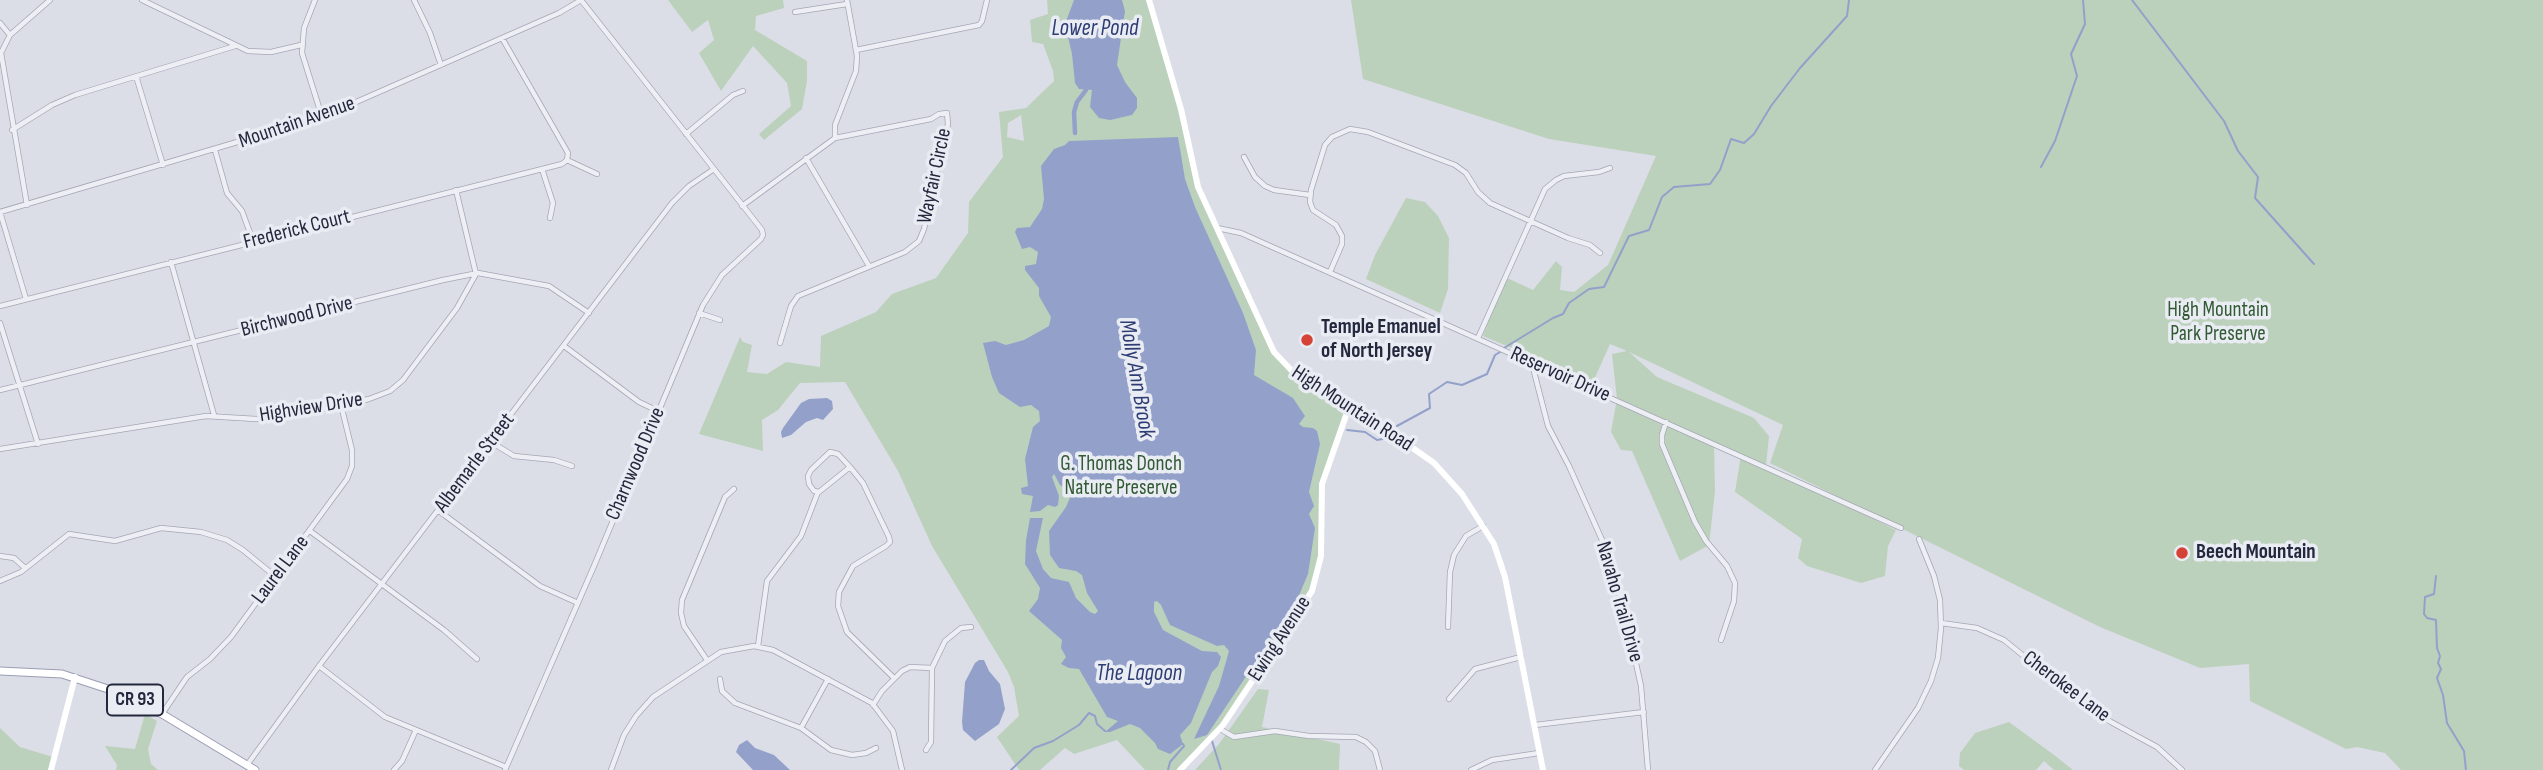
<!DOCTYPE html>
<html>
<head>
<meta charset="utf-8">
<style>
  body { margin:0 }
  canvas { display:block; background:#dbdde7 }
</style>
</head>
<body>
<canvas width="2543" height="770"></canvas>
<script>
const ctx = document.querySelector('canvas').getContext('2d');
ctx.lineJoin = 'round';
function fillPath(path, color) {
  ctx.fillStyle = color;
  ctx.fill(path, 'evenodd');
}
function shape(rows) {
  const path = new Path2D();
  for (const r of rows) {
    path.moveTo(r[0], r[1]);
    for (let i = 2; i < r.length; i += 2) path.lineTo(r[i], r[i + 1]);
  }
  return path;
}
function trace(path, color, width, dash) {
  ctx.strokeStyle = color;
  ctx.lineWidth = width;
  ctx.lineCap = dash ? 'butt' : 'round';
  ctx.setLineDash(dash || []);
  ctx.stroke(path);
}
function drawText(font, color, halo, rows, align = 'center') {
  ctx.font = font + ' "Sofia Sans Condensed",sans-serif';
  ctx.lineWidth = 7;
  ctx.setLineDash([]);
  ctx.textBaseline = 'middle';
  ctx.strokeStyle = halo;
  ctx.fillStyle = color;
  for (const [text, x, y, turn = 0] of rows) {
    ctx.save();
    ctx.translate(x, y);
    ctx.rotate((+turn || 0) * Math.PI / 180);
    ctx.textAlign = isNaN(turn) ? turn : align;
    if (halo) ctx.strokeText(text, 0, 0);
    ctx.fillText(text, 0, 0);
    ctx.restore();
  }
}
const green = shape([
  [668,0,783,0,784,8,756,16,755,30,807,61,807,81,802,109,764,140,759,134,791,106,787,83,753,46,721,91,699,53,714,40,708,20,692,32],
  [1047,0,1149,0,1198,187,1269,345,1285,366,1350,404,1324,476,1322,540,1315,582,1223,725,1180,770,1145,770,1117,740,1074,754,1065,748,1040,770,1019,770,997,737,1019,716,1014,687,1008,672,932,546,898,471,845,382,800,383,778,410,762,420,763,451,699,434,740,337,743,342,752,345,747,372,767,374,786,362,820,367,821,336,876,312,892,294,936,278,968,233,969,202,1003,157,999,112,1026,108,1054,81,1053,71,1043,44,1032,42,1030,20,1048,14],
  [1021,115,1024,141,1007,137,1008,123],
  [1351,0,2543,0,2543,770,2401,770,2385,753,2357,747,2346,749,2250,701,2249,664,2200,668,2100,627,1770,463,1783,425,1629,352,1657,377,1754,418,1769,436,1766,466,1896,530,1888,546,1885,576,1861,583,1807,566,1798,558,1802,539,1735,492,1741,455,1714,443,1715,491,1709,545,1680,561,1632,451,1621,450,1611,432,1617,399,1612,354,1627,351,1610,344,1593,382,1483,336,1505,277,1533,290,1556,261,1562,267,1560,290,1574,292,1608,265,1656,156,1549,139,1363,79],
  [1406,198,1425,202,1438,216,1449,238,1448,289,1440,313,1366,279,1375,255],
  [1258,689,1269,690,1262,727,1340,744,1339,770,1195,770,1219,744],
  [145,714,157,721,148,749,151,764,158,770,116,770,117,765,105,746,135,749],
  [2009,722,2054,755,2073,770,2054,770,2044,761,2036,770,1964,770,1959,766,1960,753,1975,733],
  [0,728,20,747,53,757,50,770,0,770]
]);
const water = shape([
  [1074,0,1122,0,1125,11,1117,65,1125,82,1137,98,1137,108,1132,115,1110,120,1099,118,1090,107,1092,90,1079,89,1075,83,1072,54,1065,24],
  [1178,137,1185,179,1195,207,1243,313,1256,350,1254,375,1293,398,1305,416,1299,424,1303,427,1313,428,1317,431,1320,444,1309,492,1314,506,1309,514,1315,528,1308,574,1297,600,1207,735,1194,739,1219,686,1229,651,1224,645,1217,646,1170,625,1161,605,1157,601,1154,602,1154,612,1163,630,1202,651,1217,652,1221,657,1218,666,1212,672,1191,723,1180,735,1183,744,1170,754,1158,749,1155,743,1140,728,1130,724,1110,732,1105,732,1118,721,1107,717,1079,669,1069,668,1061,664,1066,657,1061,648,1062,640,1029,611,1038,599,1040,588,1025,564,1026,540,1030,518,1043,518,1036,551,1043,569,1051,578,1069,582,1076,598,1090,612,1095,614,1098,611,1087,593,1082,575,1076,571,1059,568,1050,555,1049,531,1066,507,1072,493,1060,485,1054,474,1052,477,1059,496,1058,505,1055,507,1048,505,1040,511,1030,512,1033,496,1022,494,1021,488,1028,486,1025,459,1033,427,1040,421,1039,411,1031,405,1020,407,999,393,992,377,983,343,995,341,1006,345,1024,340,1049,326,1051,317,1039,296,1039,288,1025,270,1025,266,1036,264,1038,252,1030,247,1022,249,1015,232,1017,228,1030,227,1042,209,1044,199,1041,166,1054,149,1065,145,1069,141],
  [827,398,832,401,833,409,823,420,817,418,806,422,791,435,782,438,781,432,783,428,801,403,809,399],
  [979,660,984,660,989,671,1000,684,1005,709,999,724,975,741,963,730,962,722,965,682,975,663],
  [747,740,755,748,774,755,790,770,753,770,736,752,739,745]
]);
const stream = shape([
  [2132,0,2224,121,2238,151,2258,177,2255,198,2314,264],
  [2041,167,2055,141,2077,76,2071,54,2085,24,2083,0],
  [1504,348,1553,318,1563,314,1569,303,1589,289,1604,287,1629,236,1649,230,1662,197,1674,187,1710,184,1720,170,1731,139,1744,143,1754,134,1771,106,1800,68,1847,16,1849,0],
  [1397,426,1430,408,1429,394,1447,382,1462,385,1487,374,1495,355,1500,352],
  [1347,430,1365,432,1377,440,1388,438],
  [2436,576,2434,594,2425,597,2424,614,2427,618,2436,620,2437,648,2440,656,2438,663,2441,669,2437,678,2443,695,2447,723,2464,751,2466,770],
  [1212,741,1221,770],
  [1011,770,1034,748,1053,741,1079,725,1089,713,1095,716,1097,724,1105,731],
  [1168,770,1170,762,1184,746,1183,744]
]);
const canal = shape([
  [1075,133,1074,112,1077,102,1086,90]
]);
const minor = shape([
  [142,0,248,51,271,52,301,45],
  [315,0,304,28,302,53,322,117],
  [414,0,430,33,441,65],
  [795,12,847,4],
  [0,23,10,35],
  [502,38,568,153,567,160,597,174],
  [856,50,979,25,982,21,987,0],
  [136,76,163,165],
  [12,130,52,105,75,95,235,46],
  [686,134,733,95,743,91],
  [835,138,835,125,856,71,857,56,847,0],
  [215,150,227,193,242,211,253,241],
  [1244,157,1255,177,1265,186,1274,190,1310,195],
  [806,158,869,266],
  [542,169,553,203,550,218],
  [27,205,1,53,10,35,50,0],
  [742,206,835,138,931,119,939,114,947,113,948,124,924,229,919,241,905,252,798,296,791,306,780,343],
  [0,212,322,117,559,13,581,0],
  [0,212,26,299],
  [1217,228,1241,233,1901,528],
  [171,262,214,415],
  [1330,272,1342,244,1342,236,1336,225,1313,210,1310,202,1311,190,1325,145,1332,137,1350,129,1368,132,1455,165,1466,173,1478,192,1490,203,1568,238,1590,245,1600,253],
  [0,306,562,164,567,160],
  [699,313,720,320],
  [0,323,38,444],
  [1478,338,1545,189,1556,180,1564,176,1599,172,1610,168],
  [564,346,639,402,658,411],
  [1532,364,1548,426,1569,466,1606,549,1624,609,1641,686,1648,770],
  [0,390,443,280,478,273,549,286,589,313],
  [1666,422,1662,435,1662,444,1695,522,1706,541,1727,566,1735,583,1734,601,1721,640],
  [491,442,514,456,554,460,572,466],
  [0,449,206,416,256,419,282,417,369,399,390,391,403,380,457,308,476,274,456,190],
  [850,467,819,492,814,491,809,484,808,476,811,470,830,452,838,454,850,467,863,483,889,537,890,542,886,546,853,566,839,592,838,606,847,632,894,678],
  [439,511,540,586,578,603],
  [310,531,444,630,477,659],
  [0,556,14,558,25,568],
  [0,581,21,572,69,534,115,541,161,528,201,532,227,540,243,550,276,577],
  [1941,623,1977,628,2004,640,2084,705,2111,722,2157,747,2182,770],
  [1448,627,1450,572,1454,555,1466,536,1483,526],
  [758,646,767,581,801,536,818,492],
  [707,660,684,626,681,613,682,600,725,497,734,489],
  [319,666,385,717,506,767],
  [720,679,722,691,735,703,801,728,831,750,852,755,866,753,876,748],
  [1449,699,1475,669,1521,657],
  [873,705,882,691,902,671,910,667,932,668],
  [162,714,187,677,210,659,231,637,347,479,352,466,352,450,341,405],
  [1535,725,1644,712],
  [801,728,828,679],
  [1220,729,1234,737,1275,731,1309,736,1356,737,1366,742,1375,751,1380,770],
  [926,750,931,742,932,668,945,641,961,628,971,627],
  [247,765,319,666,672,203,689,186,714,169],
  [394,770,402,761,416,730],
  [505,770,594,566,703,305,722,275,761,239,763,235,762,230,581,0],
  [611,770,624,735,636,716,653,697,721,652,754,646,773,650,872,703,893,731,902,770],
  [1471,770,1492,760,1539,753],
  [1875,770,1918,708,1931,681,1938,658,1941,628,1940,600,1934,576,1919,539]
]);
const secondary = shape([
  [1149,0,1181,109,1198,187,1274,352,1293,372,1350,404,1434,463,1462,494,1494,544,1505,577,1543,770],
  [51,770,75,677],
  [1180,770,1223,725,1312,591,1321,556,1322,484,1350,404]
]);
const primary = shape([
  [0,671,62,674,114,691,162,714,255,770]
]);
const markers = [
  [1307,340,7,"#d54337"],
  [2182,553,7,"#d54337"]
];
const shields = [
  [135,700,56]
];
const shieldNames = [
  ["CR 93",135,700]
];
const streetNames = [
  ["Mountain Avenue",297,123,-19],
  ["Wayfair Circle",935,176,-78],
  ["Frederick Court",297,230,-14],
  ["Birchwood Drive",297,317,-14],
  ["Reservoir Drive",1560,375,24],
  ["Highview Drive",311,408,-9],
  ["High Mountain Road",1352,409,33],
  ["Albemarle Street",475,463,-53],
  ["Charnwood Drive",636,464,-67],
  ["Laurel Lane",281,570,-53],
  ["Navaho Trail Drive",1619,602,74],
  ["Ewing Avenue",1280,639,-57],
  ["Cherokee Lane",2066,687,37]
];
const parkNames = [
  ["High Mountain",2218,311],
  ["Park Preserve",2218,335],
  ["G. Thomas Donch",1121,465],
  ["Nature Preserve",1121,489]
];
const poiNames = [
  ["Temple Emanuel",1321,328],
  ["of North Jersey",1321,352],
  ["Beech Mountain",2196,553]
];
const waterNames = [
  ["Lower Pond",1095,29],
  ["Molly Ann Brook",1136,379,80],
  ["The Lagoon",1139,674]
];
fillPath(green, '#bcd1bc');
fillPath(water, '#93a1ca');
trace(stream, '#93a1ca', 2);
trace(canal, '#93a1ca', 4.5);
trace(minor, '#a4a7b4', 6);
trace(primary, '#9a9eb3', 9);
trace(minor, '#eeeff5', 4.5);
trace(secondary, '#fff', 6);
trace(primary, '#fff', 7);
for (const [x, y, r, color] of markers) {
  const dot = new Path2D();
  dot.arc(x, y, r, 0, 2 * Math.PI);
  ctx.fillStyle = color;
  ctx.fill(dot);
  trace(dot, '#eaecf4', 2.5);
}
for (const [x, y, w] of shields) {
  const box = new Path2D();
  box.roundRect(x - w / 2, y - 15.5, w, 31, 5);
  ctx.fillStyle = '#eaecf4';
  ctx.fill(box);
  trace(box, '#24283d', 2);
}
drawText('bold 19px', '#24283d', null, shieldNames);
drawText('21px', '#24283d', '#eaecf4', streetNames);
drawText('21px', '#315a33', '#eaecf4', parkNames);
drawText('bold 21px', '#24283d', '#eaecf4', poiNames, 'left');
drawText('italic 23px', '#2d3c73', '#eaecf4', waterNames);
</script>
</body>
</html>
